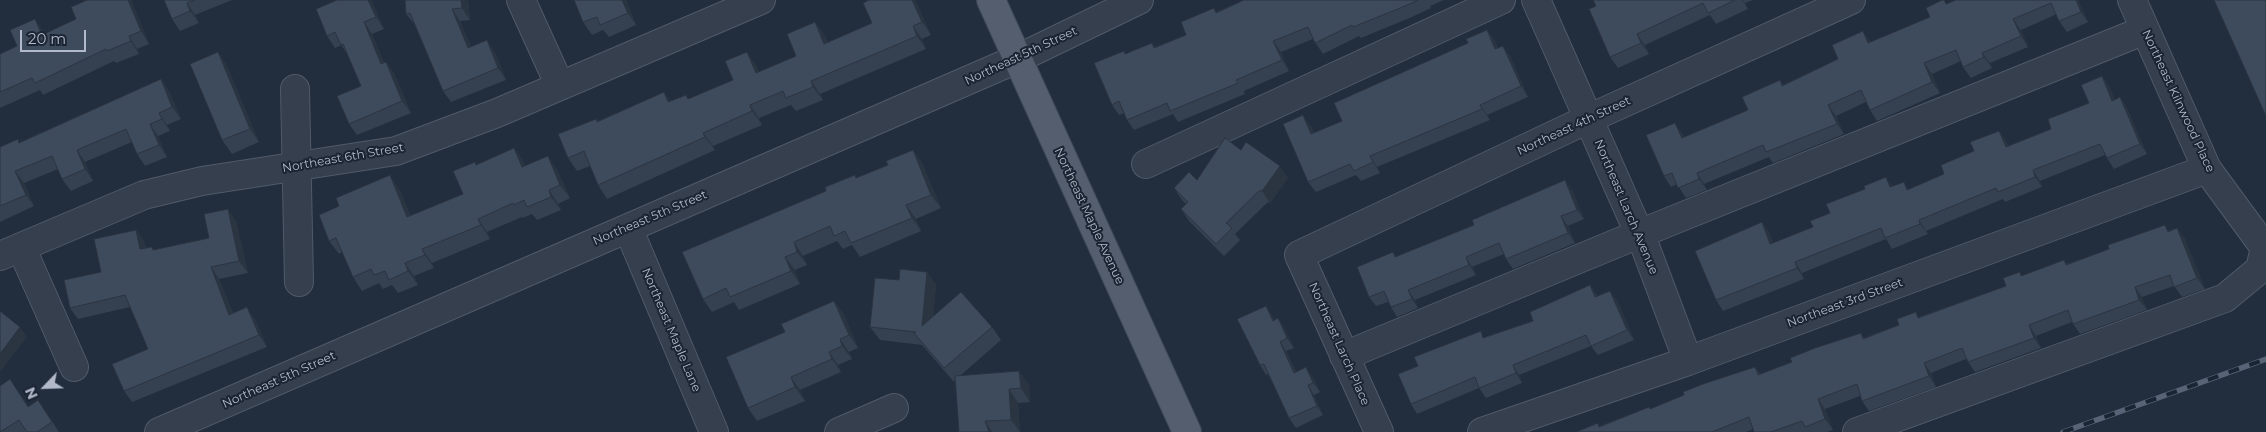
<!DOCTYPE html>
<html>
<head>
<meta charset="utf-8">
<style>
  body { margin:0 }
  #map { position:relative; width:2266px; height:432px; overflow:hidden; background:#222d3e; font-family:Montserrat,sans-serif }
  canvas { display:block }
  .north { position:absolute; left:20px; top:362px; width:50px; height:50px; -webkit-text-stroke:4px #1b2432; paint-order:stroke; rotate:246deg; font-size:14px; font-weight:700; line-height:20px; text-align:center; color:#b2bac9 }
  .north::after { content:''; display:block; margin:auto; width:18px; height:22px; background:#b2bac9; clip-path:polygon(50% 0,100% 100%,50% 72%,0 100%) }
  .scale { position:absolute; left:20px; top:30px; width:66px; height:22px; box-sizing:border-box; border:2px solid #b2bac9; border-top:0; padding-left:6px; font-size:15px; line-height:18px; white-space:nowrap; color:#b2bac9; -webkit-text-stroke:4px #1b2432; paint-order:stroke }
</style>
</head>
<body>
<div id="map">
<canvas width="2266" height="432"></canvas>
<div class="north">N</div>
<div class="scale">20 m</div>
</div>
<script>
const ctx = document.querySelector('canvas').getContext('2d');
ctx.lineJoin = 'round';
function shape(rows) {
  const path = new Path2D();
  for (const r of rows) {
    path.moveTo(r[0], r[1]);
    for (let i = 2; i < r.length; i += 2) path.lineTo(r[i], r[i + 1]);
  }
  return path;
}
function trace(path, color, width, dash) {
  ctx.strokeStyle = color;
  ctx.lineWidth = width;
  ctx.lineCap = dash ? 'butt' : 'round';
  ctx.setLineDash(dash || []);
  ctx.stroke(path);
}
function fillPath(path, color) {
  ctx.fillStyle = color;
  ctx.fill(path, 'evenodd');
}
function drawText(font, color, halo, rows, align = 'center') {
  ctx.font = font + ' Montserrat,sans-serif';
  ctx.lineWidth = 4;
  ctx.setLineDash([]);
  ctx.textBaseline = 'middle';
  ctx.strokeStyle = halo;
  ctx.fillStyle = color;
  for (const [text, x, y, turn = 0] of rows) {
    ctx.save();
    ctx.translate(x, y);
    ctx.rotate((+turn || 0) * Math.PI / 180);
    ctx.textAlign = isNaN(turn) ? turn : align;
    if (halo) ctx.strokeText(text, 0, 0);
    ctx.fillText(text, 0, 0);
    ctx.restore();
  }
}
const minor = shape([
  [521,0,560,86],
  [1536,0,1646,249,1688,361],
  [295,89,299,282],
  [1146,164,1501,0],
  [628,228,714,432],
  [21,247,74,367],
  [0,256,144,195,202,181,396,151,497,113,761,0],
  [1344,356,1639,234,2145,30],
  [159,432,1017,59,1139,0],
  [839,432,894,408],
  [1379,432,1299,255,1588,119,1851,0],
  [1482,432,1688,361,2207,169],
  [1857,432,2225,298,2260,269,2265,248,2207,169,2132,0]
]);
const major = shape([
  [991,0,1187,432]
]);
const rail = shape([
  [2063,432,2266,359]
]);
const wall = shape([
  [87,0,131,0,149,44,137,49,139,54,116,63,114,61,43,95,40,90,0,108,0,54,17,46,43,31,45,34,76,19],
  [164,0,232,0,195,15,199,23,180,31,172,19],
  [371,0,384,29,372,34,384,63,386,62,394,73,411,113,357,135,349,124,361,86,348,55,341,45,335,48,327,36],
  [405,0,468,0,470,20,460,21,471,47,495,52,506,80,451,102,443,91,415,25,406,14],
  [574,0,626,0,636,25,609,37,603,30,592,35,583,22],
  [869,0,915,0,931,35,922,39,926,49,820,94,823,100,796,111,791,105,759,118,762,125,713,146,715,150,607,199,598,185,590,166,577,171,568,158,596,119,598,121,664,92,670,102,689,99,733,80,756,65,759,72,796,56,815,22,825,36,828,43,872,23],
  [1244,0,1444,0,1430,6,1431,8,1412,17,1361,38,1359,36,1323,54,1313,39,1281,52,1289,71,1244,91,1245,94,1178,122,1173,114,1134,130,1127,120,1124,113,1119,115,1112,105,1126,54,1152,43,1155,47,1186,35,1214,8,1216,12],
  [1593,0,1753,0,1745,3,1748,9,1716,24,1710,15,1645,45,1649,54,1618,68,1610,57,1596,6],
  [1944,0,1947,4,1956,0,2078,0,2088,22,2067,32,2059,21,2057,14,2021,30,2028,47,1990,63,1992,68,1971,78,1963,67,1961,61,1932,74,1940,93,1877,121,1870,110,1866,102,1836,116,1844,134,1773,163,1769,157,1704,184,1707,190,1686,198,1677,184,1671,187,1664,176,1683,134,1684,137,1748,110,1780,80,1783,85,1838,59,1871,42,1930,17],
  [1487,30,1495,41,1498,48,1510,56,1528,97,1487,115,1490,120,1377,167,1380,173,1361,181,1356,175,1316,192,1308,182,1311,126,1314,133,1342,121,1468,43],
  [218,52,227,66,259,142,232,154,222,140],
  [2102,76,2109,86,2115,100,2120,97,2127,108,2147,154,2114,169,2105,155,2040,181,2042,187,2005,202,2003,199,1926,231,1928,234,1892,249,1886,239,1802,273,1804,279,1723,311,1716,300,1762,222,1769,233,1773,243,1813,227,1830,213,1892,186,1909,189,1944,174,1999,131,2006,141,2008,146,2051,129,2089,103],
  [161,79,169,91,181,119,167,125,170,131,158,136,167,157,145,166,137,154,132,142,85,162,93,181,71,191,62,179,58,169,24,183,34,206,0,222,0,147,20,142],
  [514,148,524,162,525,166,557,170,570,198,558,204,561,210,537,220,532,214,523,218,522,217,487,232,490,239,432,263,434,268,414,276,418,285,398,293,392,285,383,289,379,283,362,291,353,277,342,252,339,254,329,241,399,189,411,216,463,194,476,165],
  [913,150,922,163,941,208,916,219,921,231,860,257,852,245,843,249,837,241,803,256,807,265,795,270,800,284,739,310,734,302,712,312,703,299,857,178,888,165],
  [1241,150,1288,178,1270,203,1268,202,1235,234,1240,240,1224,256,1189,221,1181,209,1186,204,1182,200,1174,188,1197,180],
  [1572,190,1584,219,1568,226,1575,243,1513,269,1506,259,1504,254,1472,267,1476,275,1415,300,1418,308,1397,317,1388,302,1376,306,1369,297,1393,252,1396,257,1474,225],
  [228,209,236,221,248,273,219,279,233,313,255,319,267,347,132,402,124,391,148,349,130,307,78,319,70,308,136,230,144,241,146,248,152,247,154,250,209,238],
  [2177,228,2185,239,2205,289,2182,297,2174,286,2142,297,2147,310,2080,334,2072,322,2036,336,2041,348,1975,372,1966,359,1931,373,1936,387,1869,411,1862,401,1860,396,1825,409,1833,430,1827,432,1754,432,1753,429,1746,432,1576,432,1600,426,1649,407,1651,409,1755,367,1760,374,1792,362,1861,333,1864,338,1919,317,2006,286,2023,276,2064,260,2067,264],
  [927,272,936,285,933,316,992,327,1001,340,961,375,1029,384,1030,402,1018,403,1020,432,958,432,959,432,956,380,954,382,922,345,880,340,870,327,899,280],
  [1590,285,1597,296,1617,300,1634,340,1598,355,1591,346,1519,375,1522,383,1486,398,1479,388,1417,414,1411,404,1418,366,1485,337,1533,321],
  [834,301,844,314,858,348,849,352,852,359,838,365,841,372,800,390,805,401,757,421,748,408,785,332],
  [1266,306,1274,320,1278,318,1284,328,1294,348,1286,351,1296,372,1313,377,1320,392,1314,395,1323,415,1296,428,1289,418,1268,374,1266,375,1260,365],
  [19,393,28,406,47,413,59,432,0,432]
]);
const shadedWall = shape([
  [128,0,131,0,149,44,141,31],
  [368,0,371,0,384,29,376,17],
  [461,0,468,0,470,20,462,8],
  [622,0,626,0,636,25,628,13],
  [912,0,915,0,931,35,922,22],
  [1742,0,1743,0,1748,9],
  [2076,0,2078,0,2088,22,2081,12],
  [187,3,195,15,199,23,190,11],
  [452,9,460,21,476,60,468,48],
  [35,19,43,31,51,48,42,35],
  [2013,19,2021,30,2028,47,2021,36],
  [364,22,372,34,389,76,381,64],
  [815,22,825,36,834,58,824,44],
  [913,26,922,39,926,49,917,36],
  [1487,30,1495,41,1503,59,1495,49],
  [1863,31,1871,42,1868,43],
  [1637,34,1645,45,1649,54,1641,43],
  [129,36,137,49,139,54,131,41],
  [487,40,495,52,506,80,498,68],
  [1273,41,1281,52,1289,71,1282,60],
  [1503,46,1510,56,1528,97,1521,86],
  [218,52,227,66,259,142,250,129],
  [747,52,756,65,765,86,756,73],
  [1982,53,1990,63,1992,68,1984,57],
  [386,62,394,73,411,113,402,101],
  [1924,63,1932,74,1940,93,1932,82],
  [2102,76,2109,86,2120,111,2112,101],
  [161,79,169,91,181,119,172,107],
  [811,81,820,94,823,100,813,87],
  [664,92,673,105,668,102],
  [2120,97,2127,108,2147,154,2140,144],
  [750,105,759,118,762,125,752,111],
  [1480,105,1487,115,1490,120,1482,109],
  [1828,105,1836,116,1844,134,1837,124],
  [159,113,167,125,170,131,162,119],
  [1303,115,1311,126,1318,144,1311,134],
  [1675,123,1683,134,1689,149,1682,138],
  [150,124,158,136,167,157,159,145],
  [1999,131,2006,141,2013,157,2006,147],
  [703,133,713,146,715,150,705,137],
  [514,148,524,162,532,181,522,167],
  [77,150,85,162,93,181,85,169],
  [913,150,922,163,941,208,931,195],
  [548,156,557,170,570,198,560,185],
  [1370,156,1377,167,1380,173,1373,162],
  [1280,166,1288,178,1270,203,1262,191],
  [2033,170,2040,181,2042,187,2035,177],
  [15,171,24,183,34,206,26,195],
  [1697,173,1704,184,1707,190,1699,179],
  [390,175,399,189,417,230,407,217],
  [1886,177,1893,187,1890,187],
  [1565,180,1572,190,1584,219,1577,210],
  [549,190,558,204,561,210,551,197],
  [906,205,916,219,921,231,912,218],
  [228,209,236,221,248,273,239,261],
  [1561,216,1568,226,1575,243,1568,233],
  [478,219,487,232,490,239,481,225],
  [1919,220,1926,231,1928,234,1920,224],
  [1762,222,1769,233,1778,254,1770,244],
  [2177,228,2185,239,2205,289,2197,278],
  [136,230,144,241,149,261,140,249],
  [794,242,803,256,807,265,797,252],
  [422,249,432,263,434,268,425,255],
  [785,257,795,270,800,284,791,271],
  [1466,257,1472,267,1476,275,1469,265],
  [1795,262,1802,273,1804,279,1797,268],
  [405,263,414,276,418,285,408,271],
  [211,267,219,279,238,326,229,315],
  [927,272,936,285,931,340,922,326],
  [1590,285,1596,295,1601,307,1595,297],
  [2135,287,2142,297,2147,310,2139,300],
  [1408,290,1415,300,1418,308,1412,299],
  [1610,291,1617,300,1634,340,1627,330],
  [834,301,844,314,858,348,849,335],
  [1266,306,1272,315,1279,330,1273,321],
  [247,307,255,319,267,347,259,335],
  [1278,318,1284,328,1294,348,1287,338],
  [2029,325,2036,336,2041,348,2034,338],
  [20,327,27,337,0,372,0,354],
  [840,339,849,352,852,359,842,346],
  [1280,342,1286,351,1300,383,1294,373],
  [829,352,838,365,841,372,832,359],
  [1924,363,1931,373,1936,387,1929,376],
  [1513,365,1519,375,1522,383,1516,373],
  [1306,367,1313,377,1320,392,1313,383],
  [1019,371,1029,384,1030,402,1021,388],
  [791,377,800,390,805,401,795,387],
  [1308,385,1314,395,1323,415,1317,406],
  [1009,389,1018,403,1020,432,1011,420],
  [1818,399,1825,409,1833,430,1825,419],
  [985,421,992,432,989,432]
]);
const building = shape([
  [87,0,128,0,141,31,129,36,131,41,107,51,106,49,35,83,32,78,0,92,0,54,17,46,10,30,35,19,42,35,76,19,71,7,87,0],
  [164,0,195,0,187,3,190,11,172,19,164,0],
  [337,0,368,0,376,17,364,22,381,64,386,62,402,101,349,124,337,96,361,86,343,44,341,45,335,32,327,36,316,9,337,0],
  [405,0,461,0,462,8,452,9,468,48,487,40,498,68,443,91,410,13,406,14,405,0],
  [574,0,622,0,628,13,600,25,597,17,583,22,574,0],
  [869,0,912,0,922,22,913,26,917,36,811,81,813,87,786,98,783,91,750,105,752,111,703,133,705,137,598,185,584,151,568,158,558,134,596,119,597,122,664,92,668,102,686,95,688,99,733,80,725,61,747,52,756,73,796,56,787,34,815,22,824,44,872,23,863,3,869,0],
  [1244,0,1418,0,1405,6,1353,27,1352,25,1315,43,1308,27,1273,41,1282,60,1236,80,1238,83,1170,111,1167,103,1127,120,1119,101,1112,105,1094,63,1124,51,1125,54,1152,43,1154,48,1186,35,1181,22,1214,8,1216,13,1244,0],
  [1593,0,1735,0,1708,13,1703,3,1637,34,1641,43,1610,57,1589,9,1596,6,1593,0],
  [1942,0,1944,0,1946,4,1956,0,2076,0,2081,12,2059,21,2051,3,2013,19,2021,36,1982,53,1984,57,1963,67,1956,50,1924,63,1932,82,1870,110,1861,90,1828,105,1837,124,1766,152,1763,145,1697,173,1699,179,1678,188,1672,173,1664,176,1646,135,1675,123,1682,138,1748,110,1742,97,1780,80,1782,86,1838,59,1832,45,1863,31,1868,43,1930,17,1926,8,1942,0],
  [2214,0,2266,0,2266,116,2214,0],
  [1487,30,1495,49,1503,46,1521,86,1480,105,1482,109,1370,156,1373,162,1354,171,1350,164,1308,182,1283,124,1303,115,1311,134,1342,121,1334,103,1468,43,1466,39,1487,30],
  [218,52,250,129,222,140,190,64,218,52],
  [2102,76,2112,101,2120,97,2140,144,2107,158,2100,144,2033,170,2035,177,1998,192,1996,188,1919,220,1920,224,1885,238,1881,228,1795,262,1797,268,1716,300,1695,251,1762,222,1770,244,1813,227,1810,221,1830,213,1826,204,1865,189,1864,186,1886,177,1890,187,1904,182,1907,190,1944,174,1941,165,1974,151,1970,142,1999,131,2006,147,2051,129,2048,119,2089,103,2081,85,2102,76],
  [161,79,172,107,159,113,162,119,150,124,159,145,137,154,126,129,77,150,85,169,62,179,52,156,15,171,26,195,0,206,0,147,18,139,19,143,161,79],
  [1225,138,1241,150,1246,142,1280,166,1262,191,1260,190,1226,223,1232,228,1216,244,1181,209,1188,202,1174,188,1189,172,1197,180,1225,138],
  [514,148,522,167,548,156,560,185,549,190,551,197,527,207,524,200,514,205,513,203,478,219,481,225,422,249,425,255,405,263,408,271,389,280,385,271,374,275,371,269,353,277,336,238,329,241,319,215,339,206,336,198,390,175,407,217,463,194,453,171,475,162,476,165,514,148],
  [913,150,931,195,906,205,912,218,851,243,845,231,834,236,830,226,794,242,797,252,785,257,791,271,730,297,726,288,703,299,682,252,826,191,825,187,855,175,856,178,888,165,886,161,913,150],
  [1565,180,1577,210,1561,216,1568,233,1506,259,1499,243,1466,257,1469,265,1408,290,1412,299,1391,307,1384,291,1369,297,1357,267,1393,252,1395,257,1474,225,1472,220,1565,180],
  [228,209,239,261,211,267,229,315,247,307,259,335,124,391,112,364,148,349,125,295,70,308,64,280,101,272,94,239,136,230,140,249,152,247,153,250,209,238,204,214,228,209],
  [2165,225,2168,232,2177,228,2197,278,2174,287,2170,275,2135,287,2139,300,2073,324,2068,310,2029,325,2034,338,1968,362,1962,348,1924,363,1929,376,1862,401,1857,384,1818,399,1825,419,1805,427,1802,421,1771,432,1754,432,1749,417,1712,432,1576,432,1598,423,1599,427,1649,407,1650,409,1684,395,1683,392,1703,384,1755,367,1758,375,1792,362,1790,358,1815,348,1861,333,1863,339,1899,325,1897,319,1916,312,1918,318,2006,286,2003,278,2020,272,2021,276,2064,260,2066,265,2109,249,2108,245,2165,225],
  [900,269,927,272,922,326,961,292,992,327,944,368,914,333,916,332,870,327,875,278,899,280,900,269],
  [1590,285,1595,297,1610,291,1627,330,1591,346,1586,335,1513,365,1516,373,1479,388,1475,377,1411,404,1398,374,1418,366,1414,357,1481,331,1483,338,1533,321,1530,312,1590,285],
  [834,301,849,335,840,339,842,346,829,352,832,359,791,377,795,387,748,408,726,357,785,332,781,324,834,301],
  [1266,306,1273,321,1278,318,1287,338,1280,342,1294,373,1306,367,1313,383,1308,385,1317,406,1289,418,1264,364,1260,365,1237,319,1266,306],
  [0,311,20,327,0,354,0,311],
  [1019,371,1021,388,1009,389,1011,420,985,421,989,432,958,432,959,432,955,376,1019,371],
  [10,379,28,407,38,400,52,422,37,432,27,432,19,420,0,432,0,386,10,379]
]);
const streetNames = [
  ["Northeast 5th Street",1021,56,-25],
  ["Northeast Kilnwood Place",2178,101,65],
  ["Northeast 4th Street",1574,126,-25],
  ["Northeast 6th Street",343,158,-10],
  ["Northeast Larch Avenue",1626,207,67],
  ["Northeast Maple Avenue",1089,216,65],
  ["Northeast 5th Street",650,218,-23],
  ["Northeast 3rd Street",1845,303,-20],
  ["Northeast Maple Lane",671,330,67],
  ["Northeast Larch Place",1339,344,66],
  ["Northeast 5th Street",279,380,-24]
];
trace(minor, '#515a68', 30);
trace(major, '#3f4856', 30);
trace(minor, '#363f4d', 28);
trace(major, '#545e6e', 28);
trace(rail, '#586375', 5.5);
trace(rail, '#1b2432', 4, [11]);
fillPath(wall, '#354050');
fillPath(shadedWall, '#2b3441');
fillPath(building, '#3e4b5d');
trace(building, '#2b3441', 1);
drawText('12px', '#b2bac9', '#1b2432', streetNames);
</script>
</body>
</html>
